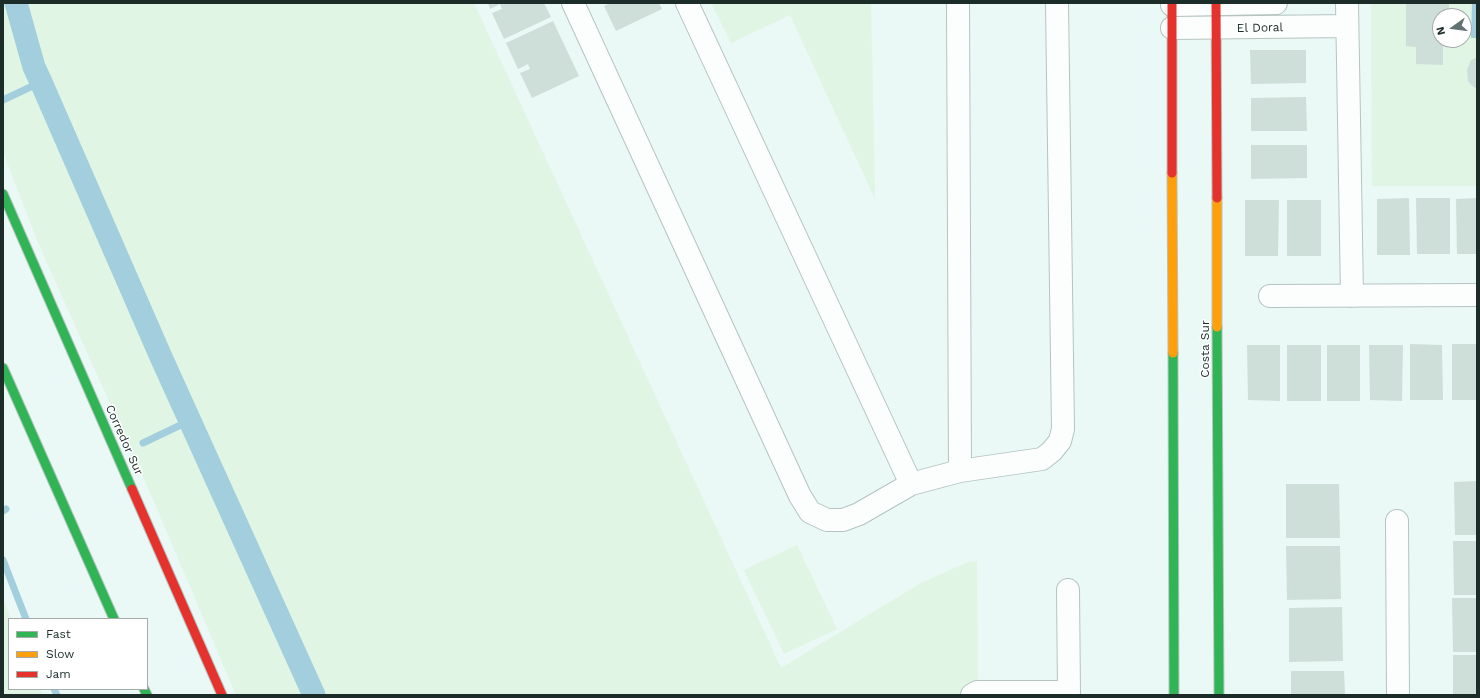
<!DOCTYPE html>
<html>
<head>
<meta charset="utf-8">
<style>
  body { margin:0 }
  #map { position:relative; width:1480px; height:698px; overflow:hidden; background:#eaf8f6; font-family:"Work Sans",sans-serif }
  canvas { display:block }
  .frame { position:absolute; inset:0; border:4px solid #1b2c29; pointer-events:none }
  .legend { position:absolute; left:8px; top:618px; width:140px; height:72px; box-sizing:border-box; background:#fff; border:1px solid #a4aba9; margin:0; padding:5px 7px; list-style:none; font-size:12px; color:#1b2c29 }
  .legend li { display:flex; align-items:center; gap:8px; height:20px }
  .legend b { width:20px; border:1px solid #a4aba9 }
  .north { position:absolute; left:1432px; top:8px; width:40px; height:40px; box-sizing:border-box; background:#fff; border:1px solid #a4aba9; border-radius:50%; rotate:256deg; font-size:11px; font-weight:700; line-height:16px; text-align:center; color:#1b2c29 }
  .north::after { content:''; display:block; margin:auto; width:14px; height:18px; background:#637371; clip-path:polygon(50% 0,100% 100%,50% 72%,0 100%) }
</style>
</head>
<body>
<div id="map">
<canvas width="1480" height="698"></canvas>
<div class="frame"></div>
<ul class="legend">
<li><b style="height:5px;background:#30b455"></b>Fast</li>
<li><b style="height:5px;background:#ff9f0a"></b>Slow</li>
<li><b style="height:5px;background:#e5322d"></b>Jam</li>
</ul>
<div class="north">N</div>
</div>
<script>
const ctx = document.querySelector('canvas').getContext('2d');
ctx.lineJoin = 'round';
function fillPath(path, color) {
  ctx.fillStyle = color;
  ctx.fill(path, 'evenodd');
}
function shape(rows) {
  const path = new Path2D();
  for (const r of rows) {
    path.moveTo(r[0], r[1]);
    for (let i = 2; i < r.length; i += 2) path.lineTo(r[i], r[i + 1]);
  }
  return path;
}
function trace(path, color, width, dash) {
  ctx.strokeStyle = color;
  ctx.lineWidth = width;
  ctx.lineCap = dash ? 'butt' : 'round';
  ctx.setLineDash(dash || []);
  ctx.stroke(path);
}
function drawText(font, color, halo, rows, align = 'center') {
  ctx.font = font + ' "Work Sans",sans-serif';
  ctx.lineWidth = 3;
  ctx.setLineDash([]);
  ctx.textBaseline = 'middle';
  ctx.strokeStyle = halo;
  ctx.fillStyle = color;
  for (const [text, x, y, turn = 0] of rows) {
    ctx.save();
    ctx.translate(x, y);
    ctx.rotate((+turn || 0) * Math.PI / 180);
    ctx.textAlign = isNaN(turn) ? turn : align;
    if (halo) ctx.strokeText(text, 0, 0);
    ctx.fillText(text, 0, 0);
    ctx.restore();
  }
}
const green = shape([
  [3,3,474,3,781,668,921,583,968,562,977,561,978,695,236,695,152,497,39,245,3,152],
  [711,3,871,3,875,199,790,15,731,43],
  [1371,3,1477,3,1477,186,1372,186],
  [1440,16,1464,16,1464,40,1440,40],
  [797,545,837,629,784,654,744,570],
  [3,599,11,619,9,619,9,689,40,689,43,695,3,695]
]);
const water = shape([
  [1472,3,1477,3,1477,44,1476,38,1471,38]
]);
const stream = shape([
  [3,100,41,82],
  [143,443,189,421],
  [3,511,6,509],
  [3,560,26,619],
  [54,689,57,695]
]);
const canal = shape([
  [16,3,34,67,41,82,161,357,314,695]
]);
const building = shape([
  [488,3,544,3,551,17,504,39,492,13,502,9,500,4,490,9],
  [610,3,659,3,662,9,616,31,604,6],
  [1406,3,1449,3,1449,16,1440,16,1440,40,1449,40,1449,46,1443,46,1443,65,1416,64,1416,47,1406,46],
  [553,21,579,76,532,98,520,73,530,69,528,64,518,69,506,43],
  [1250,50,1306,50,1306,83,1251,84],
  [1477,57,1477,89,1472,86,1468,81,1467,70,1471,60],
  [1306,97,1307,131,1251,131,1251,98],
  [1251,145,1307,145,1307,178,1251,179],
  [1409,198,1410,255,1377,255,1377,199],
  [1416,198,1450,198,1450,254,1417,254],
  [1477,198,1477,254,1457,254,1456,199],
  [1245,200,1279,200,1278,256,1245,256],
  [1287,200,1321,200,1321,256,1287,256],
  [1410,344,1442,345,1443,400,1410,400],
  [1452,344,1477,344,1477,400,1452,400],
  [1247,345,1280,345,1280,401,1248,400],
  [1287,345,1321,345,1321,401,1287,401],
  [1327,345,1360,345,1360,401,1327,401],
  [1369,345,1403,345,1402,401,1370,400],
  [1477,481,1477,535,1455,535,1454,482],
  [1286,484,1339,484,1340,538,1286,538],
  [1453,541,1477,541,1477,595,1454,595],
  [1286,546,1340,546,1341,599,1287,600],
  [1452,598,1477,598,1477,652,1453,652],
  [1342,607,1343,661,1289,662,1289,608],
  [1453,655,1477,655,1477,695,1453,695],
  [1291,671,1344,671,1345,695,1291,695]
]);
const street = shape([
  [573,3,800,496,810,512,827,520,843,520,859,514,911,484,960,471,1042,459,1052,451,1060,441,1063,429,1057,3],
  [687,3,911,484],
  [958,3,960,471],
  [1347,3,1352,296],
  [1172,5,1276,3],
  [1172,28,1347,26],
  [1270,296,1477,295],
  [1397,521,1398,695],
  [1068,590,1069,695],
  [972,695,977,692,1069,692]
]);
const fast = shape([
  [3,194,132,489],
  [1217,327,1219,695],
  [1173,353,1174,695],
  [3,368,114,619],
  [144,689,147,695]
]);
const slow = shape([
  [1172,173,1173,353],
  [1217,198,1217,327]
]);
const jam = shape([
  [1172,3,1172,173],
  [1216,3,1217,198],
  [132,489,222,695]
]);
const streetNames = [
  ["El Doral",1260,28,-1],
  ["Costa Sur",1205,349,-90],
  ["Corredor Sur",124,440,66]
];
fillPath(green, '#e0f5e3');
fillPath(water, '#a2cede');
trace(stream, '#a2cede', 7);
trace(canal, '#a2cede', 23);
fillPath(building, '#cedfd9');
trace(street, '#b5c4c1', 24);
trace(fast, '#b5c4c1', 11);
trace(slow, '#b5c4c1', 11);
trace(jam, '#b5c4c1', 11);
trace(street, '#fcfefe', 22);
trace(fast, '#30b455', 9);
trace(slow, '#ff9f0a', 9);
trace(jam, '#e5322d', 9);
drawText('12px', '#1b2c29', '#fff', streetNames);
</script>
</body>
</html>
